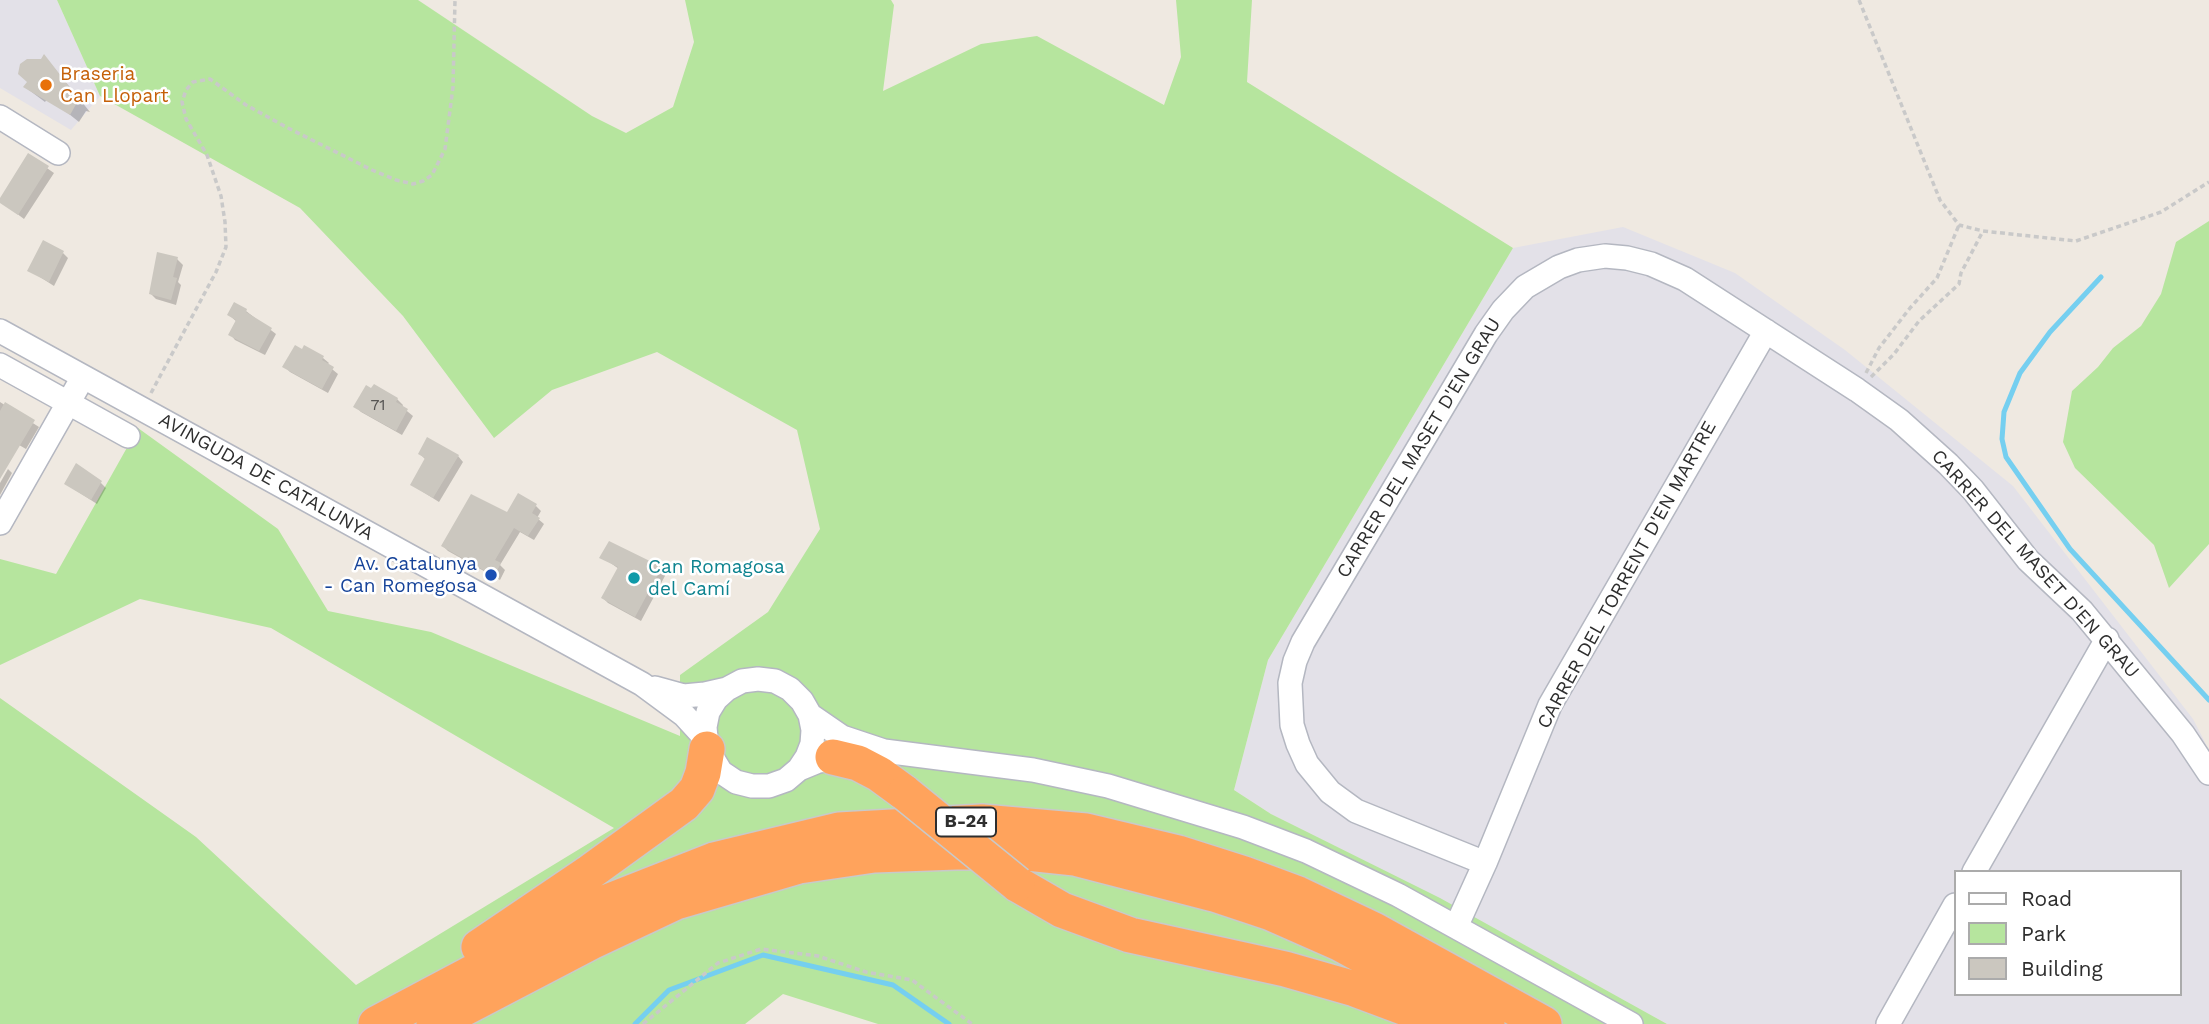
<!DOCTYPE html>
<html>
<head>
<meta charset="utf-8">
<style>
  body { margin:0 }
  #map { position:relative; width:2209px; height:1024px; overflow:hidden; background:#efe9e1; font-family:"Work Sans",sans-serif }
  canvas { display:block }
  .legend { position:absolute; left:1954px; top:870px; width:228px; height:126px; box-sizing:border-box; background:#fff; border:2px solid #ababab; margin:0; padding:9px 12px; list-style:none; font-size:21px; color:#2e2e2e }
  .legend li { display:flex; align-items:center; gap:14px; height:35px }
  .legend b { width:35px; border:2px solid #ababab }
</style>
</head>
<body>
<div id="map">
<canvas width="2209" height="1024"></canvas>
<ul class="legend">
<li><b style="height:9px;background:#fff"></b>Road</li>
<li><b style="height:19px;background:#b6e59e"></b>Park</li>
<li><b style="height:19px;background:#cbc7bf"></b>Building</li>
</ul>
</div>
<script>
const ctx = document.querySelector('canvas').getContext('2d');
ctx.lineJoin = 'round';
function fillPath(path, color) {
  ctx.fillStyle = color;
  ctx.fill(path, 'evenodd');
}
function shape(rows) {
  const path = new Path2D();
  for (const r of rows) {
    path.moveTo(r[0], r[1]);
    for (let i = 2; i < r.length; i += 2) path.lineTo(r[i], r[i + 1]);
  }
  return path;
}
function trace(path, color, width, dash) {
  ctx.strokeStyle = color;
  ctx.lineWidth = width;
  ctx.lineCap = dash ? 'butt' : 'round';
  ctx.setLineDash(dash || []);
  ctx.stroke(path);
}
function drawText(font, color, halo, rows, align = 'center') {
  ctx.font = font + ' "Work Sans",sans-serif';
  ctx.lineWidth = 5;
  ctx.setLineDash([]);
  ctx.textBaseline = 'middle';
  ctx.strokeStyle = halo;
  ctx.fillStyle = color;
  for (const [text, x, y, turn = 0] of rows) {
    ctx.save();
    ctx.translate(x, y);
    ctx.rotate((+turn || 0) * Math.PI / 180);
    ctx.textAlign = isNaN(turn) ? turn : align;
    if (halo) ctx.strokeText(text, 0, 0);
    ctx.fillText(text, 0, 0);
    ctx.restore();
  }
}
const industrial = shape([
  [0,0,57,0,100,96,71,130,0,88],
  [1623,227,1735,273,1845,350,2013,486,2193,719,2209,750,2209,1024,1667,1024,1440,899,1271,814,1234,790,1268,660,1513,248],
  [1955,872,2179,872,2179,994,1955,994]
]);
const green = shape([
  [57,0,418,0,592,116,626,133,673,107,694,42,685,0,891,0,894,5,883,91,981,44,1037,36,1164,105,1181,57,1176,0,1252,0,1247,82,1513,248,1268,660,1234,790,1271,814,1440,898,1667,1024,878,1024,783,994,745,1024,0,1024,0,698,196,837,356,985,614,828,271,628,140,599,0,665,0,559,56,574,138,428,278,529,328,611,431,632,680,736,680,675,768,612,820,529,797,430,657,352,552,390,494,438,403,316,300,208,100,96],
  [2209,221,2209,544,2169,588,2154,545,2075,468,2063,442,2072,391,2098,367,2113,348,2141,326,2161,294,2176,242]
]);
const shadow = shape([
  [45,57,90,112,86,111,79,122,59,106,53,90,45,102,25,87],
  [28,155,54,173,24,219,0,201],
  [63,253,68,258,54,286,29,270],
  [177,259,183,265,178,282,181,285,176,305,156,299,151,294],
  [246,311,276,334,265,355,235,340,230,334,237,322,229,315],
  [305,347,323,358,329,363,327,365,338,374,328,393,290,372,285,367],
  [374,386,397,399,403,405,402,407,413,416,402,435,361,412,356,407],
  [0,402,39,427,26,449,0,434],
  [420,454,458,456,463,462,439,502,412,485,426,460],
  [8,469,12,473,0,495,0,483],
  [101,483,106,488,97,504,66,484],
  [536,506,541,511,537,518,544,524,534,540,520,532,500,565,505,570,500,580,448,551,443,546,508,515],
  [602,557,661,568,666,574,641,621,608,603,603,598,619,569]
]);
const stream = shape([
  [2101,277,2050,332,2020,373,2004,412,2002,439,2006,457,2070,549,2209,700],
  [635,1024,669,990,763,955,893,985,949,1024]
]);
const building = shape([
  [44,54,79,99,70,115,23,87,27,82,18,74,20,64,27,59,41,59],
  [28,153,49,166,18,215,0,203,0,198],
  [43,240,64,251,49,282,27,271],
  [157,252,178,257,173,277,177,278,171,300,149,294],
  [234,302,247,309,246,312,272,328,259,351,228,335,236,320,227,315],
  [295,345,302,349,304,345,324,356,322,360,334,367,322,389,282,367],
  [374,384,398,398,396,402,408,409,396,431,353,407,366,385,371,388],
  [5,402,35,420,0,479,0,411],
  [427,437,459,455,433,498,410,485,425,458,418,454],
  [76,463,102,481,91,500,64,484],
  [518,493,537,504,532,513,540,518,528,536,514,528,495,560,501,563,494,576,441,546,471,494,507,512],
  [609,541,662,567,635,617,601,598,618,567,599,558]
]);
const path = shape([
  [1859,0,1940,200,1959,225,1983,231,2076,241,2161,212,2209,182],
  [1866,373,1879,348,1910,308,1937,278,1959,225],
  [1871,377,1894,354,1919,321,1959,284,1961,273,1983,231],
  [151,393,216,272,226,247,225,222,221,196,207,155,186,119,182,102,186,90,193,82,210,79,246,105,288,128,372,170,396,180,413,184,423,181,432,175,445,149,453,87,455,0],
  [643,1024,718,963,761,949,818,956,866,972,912,980,972,1024]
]);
const minor = shape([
  [0,117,58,153],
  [0,331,642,684,684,715,705,738],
  [0,365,128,436],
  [0,523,83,377],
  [655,688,684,696,705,694,727,689],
  [810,715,842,737,884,751,1033,770,1108,786,1243,827,1306,851,1398,895,1631,1024],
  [799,769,807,757,812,744,813,730,810,715,802,701,790,689,775,681,758,679,742,681,727,689,716,699,708,712,705,727,707,749,721,772,736,782,752,786,769,786,786,780,799,769,816,762,846,754],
  [1485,863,1550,705,1766,331],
  [1974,872,2107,639],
  [1456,927,1485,863,1356,811,1330,792,1307,764,1298,744,1292,725,1290,683,1295,661,1303,642,1486,334,1503,310,1525,287,1559,267,1578,260,1605,256,1627,258,1651,264,1685,279,1857,390,1899,420,1948,464,1973,490,2028,560,2082,611,2183,734,2209,773],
  [1888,1024,1955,905]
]);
const highway = shape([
  [833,757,858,763,879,774,905,793],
  [1017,884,1062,910,1130,935,1285,969,1355,989,1448,1024],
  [479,947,590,872,684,804,697,789,703,773,707,749],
  [376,1024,602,904,714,860,839,830,982,822,1086,831,1178,853,1244,874,1298,894,1374,930,1544,1024],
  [434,1024,591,942,676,902,799,866,874,855,956,852,1018,852,1075,858,1214,894,1271,913,1339,943,1487,1024]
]);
const highwayBridge = shape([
  [905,793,1017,884]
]);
const markers = [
  [46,85,7,"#e8710a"],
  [491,575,7,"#1a4fb4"],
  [634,578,7,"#0f9aa8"]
];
const numberNames = [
  ["71",378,405]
];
const shields = [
  [966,822,60]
];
const shieldNames = [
  ["B-24",966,822]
];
const foodNames = [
  ["Braseria",60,74],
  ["Can Llopart",60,96]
];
const streetNames = [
  ["CARRER DEL MASET D'EN GRAU",1419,448,-59],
  ["AVINGUDA DE CATALUNYA",266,477,29],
  ["CARRER DEL MASET D'EN GRAU",2035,564,48],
  ["CARRER DEL TORRENT D'EN MARTRE",1627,575,-61]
];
const transitNames = [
  ["Av. Catalunya",477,564],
  ["- Can Romegosa",477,586]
];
const cultureNames = [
  ["Can Romagosa",648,567],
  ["del Camí",648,589]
];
fillPath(industrial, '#e3e1e8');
fillPath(green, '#b6e59e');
fillPath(shadow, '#0003');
trace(stream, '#75cff0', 5);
fillPath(building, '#cbc7bf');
trace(minor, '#b4b7c1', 26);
trace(highway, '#c9c9c9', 38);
trace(path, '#c9c9c9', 3.5, [5, 3.5]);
trace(minor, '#fff', 23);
trace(highway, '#ffa35c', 35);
trace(highwayBridge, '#c9c9c9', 38, []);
trace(highwayBridge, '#ffa35c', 35);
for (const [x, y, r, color] of markers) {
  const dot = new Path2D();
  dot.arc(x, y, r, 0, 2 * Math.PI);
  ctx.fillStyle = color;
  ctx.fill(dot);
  trace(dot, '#fff', 2.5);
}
drawText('16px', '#555452', null, numberNames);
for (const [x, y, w] of shields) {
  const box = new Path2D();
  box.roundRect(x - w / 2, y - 14.5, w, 29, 5);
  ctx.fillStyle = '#fff';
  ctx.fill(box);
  trace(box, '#2e2e2e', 2);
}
drawText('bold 18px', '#2e2e2e', null, shieldNames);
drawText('19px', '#c56008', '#fff', foodNames, 'left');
drawText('19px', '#2e2e2e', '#fff', streetNames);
drawText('19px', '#164399', '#fff', transitNames, 'right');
drawText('19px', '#0d838f', '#fff', cultureNames, 'left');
</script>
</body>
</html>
